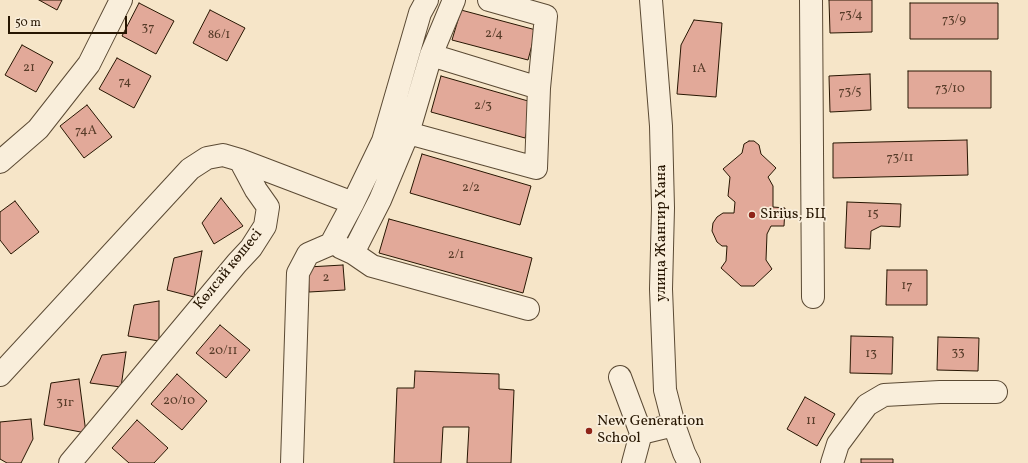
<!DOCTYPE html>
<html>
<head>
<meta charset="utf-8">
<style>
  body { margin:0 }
  #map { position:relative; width:1028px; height:463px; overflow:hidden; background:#f6e5c8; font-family:Vollkorn,serif }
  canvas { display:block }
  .scale { position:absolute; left:8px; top:16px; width:119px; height:18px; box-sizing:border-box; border:2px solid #271602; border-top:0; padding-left:5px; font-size:12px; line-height:14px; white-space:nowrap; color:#271602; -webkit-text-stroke:3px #f9eedb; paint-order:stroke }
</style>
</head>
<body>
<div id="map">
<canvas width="1028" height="463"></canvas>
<div class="scale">50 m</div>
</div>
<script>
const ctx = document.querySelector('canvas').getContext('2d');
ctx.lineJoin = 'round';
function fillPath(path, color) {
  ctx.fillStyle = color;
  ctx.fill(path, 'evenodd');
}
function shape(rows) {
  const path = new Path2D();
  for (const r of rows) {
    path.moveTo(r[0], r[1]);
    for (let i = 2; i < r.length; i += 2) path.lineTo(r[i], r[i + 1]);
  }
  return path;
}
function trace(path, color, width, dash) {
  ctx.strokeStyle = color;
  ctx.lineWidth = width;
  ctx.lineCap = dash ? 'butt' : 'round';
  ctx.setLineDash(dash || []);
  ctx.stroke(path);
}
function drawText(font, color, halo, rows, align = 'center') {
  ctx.font = font + ' Vollkorn,serif';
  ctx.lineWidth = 3.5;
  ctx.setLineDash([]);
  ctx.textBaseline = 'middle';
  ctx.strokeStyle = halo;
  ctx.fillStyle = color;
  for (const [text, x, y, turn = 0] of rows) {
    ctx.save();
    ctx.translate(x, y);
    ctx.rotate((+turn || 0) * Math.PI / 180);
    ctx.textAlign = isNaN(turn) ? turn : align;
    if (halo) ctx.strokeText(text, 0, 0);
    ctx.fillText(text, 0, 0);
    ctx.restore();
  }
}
const building = shape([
  [39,0,62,0,57,10,39,0],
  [829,0,872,0,872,32,830,33,829,0],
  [139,3,174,21,156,54,122,36,139,3],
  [910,3,998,3,998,39,910,39,910,3],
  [210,10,245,28,227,61,193,43,210,10],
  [461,10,536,30,528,60,452,40,461,10],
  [694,20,722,23,716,97,677,94,681,45,694,20],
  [22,45,53,62,36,92,5,75,22,45],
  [117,58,151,76,134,108,99,89,117,58],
  [908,71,991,71,991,108,908,108,908,71],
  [870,74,871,110,830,112,829,76,870,74],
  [441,76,535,103,525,138,431,112,441,76],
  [87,105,112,137,84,158,60,126,87,105],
  [967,140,968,175,833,178,833,143,967,140],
  [749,141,754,141,759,145,761,154,776,168,768,177,773,186,773,207,785,208,784,226,771,226,767,234,766,260,772,269,754,286,741,286,721,268,726,261,727,246,722,246,717,242,712,231,713,223,717,217,723,213,734,213,735,202,728,196,730,177,723,169,742,153,744,144,749,141],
  [422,154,531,186,520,225,410,193,422,154],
  [221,198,243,226,214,244,202,223,221,198],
  [15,201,39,232,11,254,0,240,0,212,15,201],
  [847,202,901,204,900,227,881,226,871,231,870,249,845,248,847,202],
  [389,219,532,258,523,293,379,253,389,219],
  [202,251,194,297,167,290,174,258,202,251],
  [343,265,345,290,309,292,308,267,343,265],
  [887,270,927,270,927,305,886,305,887,270],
  [159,301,159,341,128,336,134,305,159,301],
  [220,325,250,350,226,378,196,353,220,325],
  [851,336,893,337,892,374,850,373,851,336],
  [938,337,979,338,978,371,937,370,938,337],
  [126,352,121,387,90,383,102,355,126,352],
  [415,371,499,374,499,389,514,390,511,463,467,463,469,427,443,427,441,463,394,463,397,388,414,388,415,371],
  [177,374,207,401,182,430,151,404,177,374],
  [79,379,86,433,44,425,51,383,79,379],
  [805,397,835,414,817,446,787,429,805,397],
  [31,419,33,439,21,463,7,463,0,459,0,422,31,419],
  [137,420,168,448,154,463,129,463,112,448,137,420],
  [861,459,893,459,893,463,861,463,861,459]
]);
const minor = shape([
  [651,0,661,126,663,208,661,289,665,390,674,425,684,453,689,463],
  [811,0,813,297],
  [431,55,539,88],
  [408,133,536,168,539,88,546,16,489,0],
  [0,162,38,129,89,64,121,0],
  [340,247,353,253,372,266,528,309],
  [353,253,380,200,408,133,431,55,454,0],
  [0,375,190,169,207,158,223,155,240,160,353,203],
  [620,377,641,433],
  [70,463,237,263,251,248,265,226,268,207,256,190,240,160],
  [292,463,298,273,308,254,331,244,353,203,383,141,420,13,427,0],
  [633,463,641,433,674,425],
  [832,463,838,444,867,405,884,395,940,392,996,392]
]);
const markers = [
  [752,215,4,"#8f2418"],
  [589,431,4,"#8f2418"]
];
const numberNames = [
  ["73/4",851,16],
  ["73/9",954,21],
  ["37",148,29],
  ["2/4",494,35],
  ["86/1",219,36],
  ["21",29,69],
  ["1А",699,70],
  ["74",125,83],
  ["73/10",950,90],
  ["73/5",850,93],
  ["2/3",483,107],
  ["74А",86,132],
  ["73/11",900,159],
  ["2/2",471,189],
  ["15",873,215],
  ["2/1",456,256],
  ["2",326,279],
  ["17",907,287],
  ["20/11",223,352],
  ["33",958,354],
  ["13",871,355],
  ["20/10",179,402],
  ["31г",65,404],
  ["11",811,422]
];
const poiNames = [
  ["Sirius, БЦ",760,215],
  ["New Generation",597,422],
  ["School",597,439]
];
const streetNames = [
  ["улица Жангир Хана",662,233,-90],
  ["Көлсай көшесі",229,270,-51]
];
fillPath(building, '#e2a999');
trace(building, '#271602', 1);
trace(minor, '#5b4a34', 24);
trace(minor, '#f9eedb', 22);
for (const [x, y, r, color] of markers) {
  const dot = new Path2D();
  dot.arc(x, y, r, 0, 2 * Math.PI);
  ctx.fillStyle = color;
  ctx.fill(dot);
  trace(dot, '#f9eedb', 1.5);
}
drawText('13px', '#563b28', null, numberNames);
drawText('15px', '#271602', '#f9eedb', poiNames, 'left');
drawText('15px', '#271602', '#f9eedb', streetNames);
</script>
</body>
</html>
